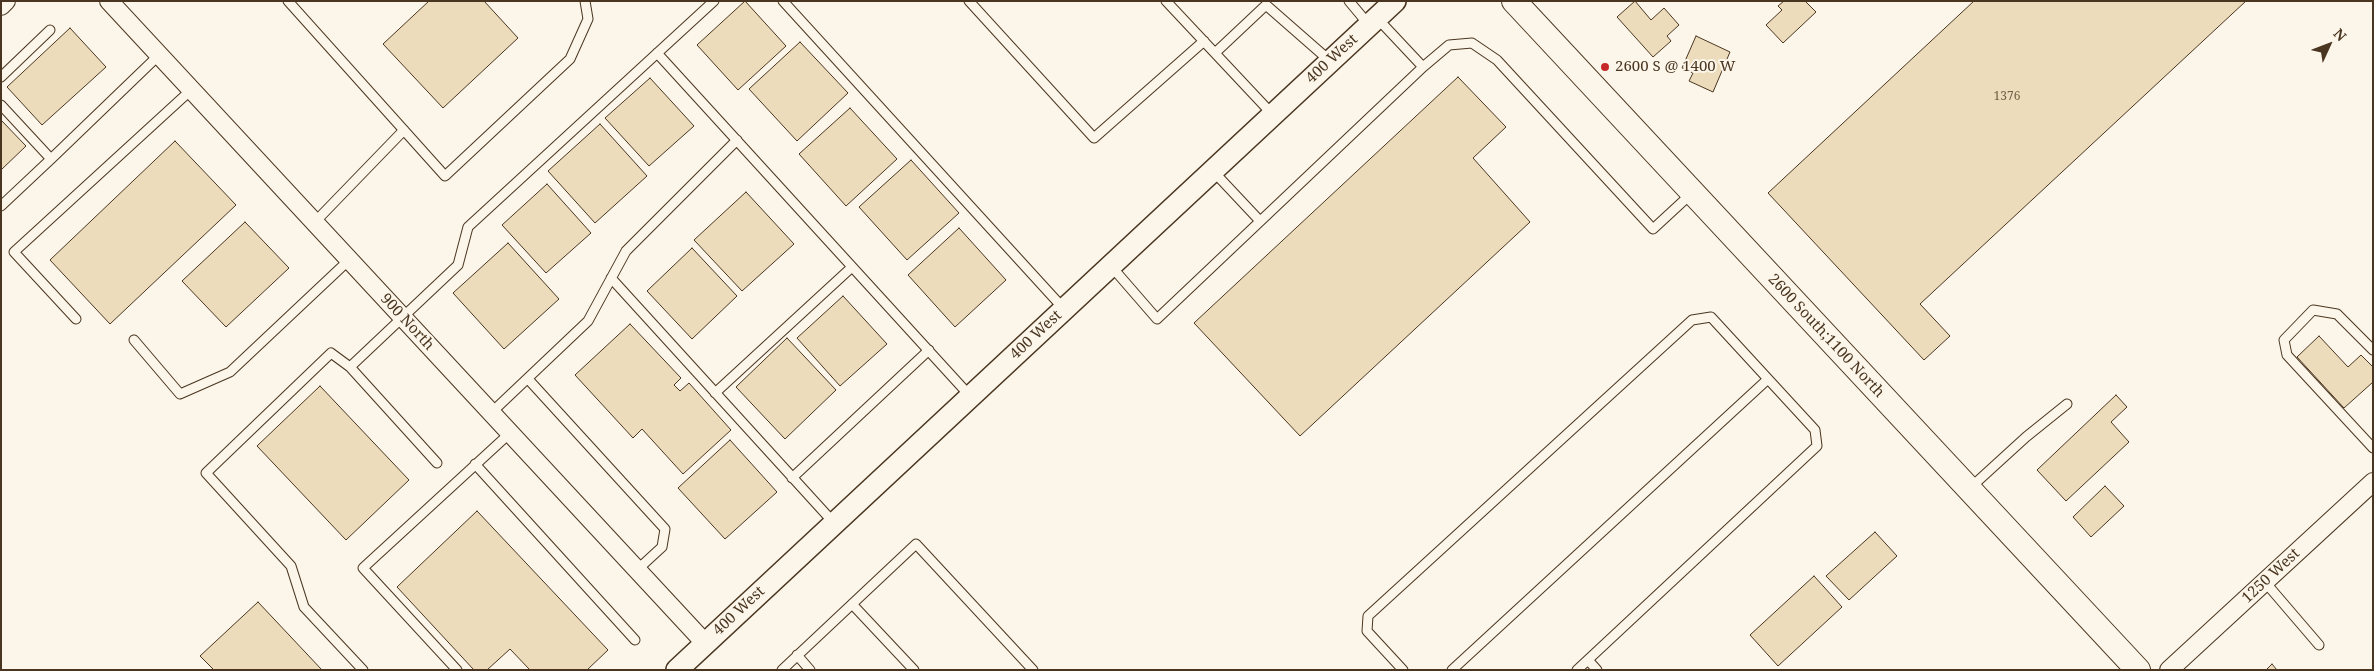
<!DOCTYPE html>
<html>
<head>
<meta charset="utf-8">
<style>
  body { margin:0 }
  #map { position:relative; width:2374px; height:671px; overflow:hidden; background:#fbf6e9; font-family:"Noto Serif",serif }
  canvas { display:block }
  .frame { position:absolute; inset:0; border:2px solid #4a3520; pointer-events:none }
  .north { position:absolute; left:2304px; top:20px; width:50px; height:50px; -webkit-text-stroke:4px #fbf6e9; paint-order:stroke; rotate:47deg; font-size:14px; font-weight:700; line-height:20px; text-align:center; color:#4a3520 }
  .north::after { content:''; display:block; margin:auto; width:18px; height:22px; background:#4a3520; clip-path:polygon(50% 0,100% 100%,50% 72%,0 100%) }
</style>
</head>
<body>
<div id="map">
<canvas width="2374" height="671"></canvas>
<div class="frame"></div>
<div class="north">N</div>
</div>
<script>
const ctx = document.querySelector('canvas').getContext('2d');
ctx.lineJoin = 'round';
function fillPath(path, color) {
  ctx.fillStyle = color;
  ctx.fill(path, 'evenodd');
}
function shape(rows) {
  const path = new Path2D();
  for (const r of rows) {
    path.moveTo(r[0], r[1]);
    for (let i = 2; i < r.length; i += 2) path.lineTo(r[i], r[i + 1]);
  }
  return path;
}
function trace(path, color, width, dash) {
  ctx.strokeStyle = color;
  ctx.lineWidth = width;
  ctx.lineCap = dash ? 'butt' : 'round';
  ctx.setLineDash(dash || []);
  ctx.stroke(path);
}
function drawText(font, color, halo, rows, align = 'center') {
  ctx.font = font + ' "Noto Serif",serif';
  ctx.lineWidth = 4;
  ctx.setLineDash([]);
  ctx.textBaseline = 'middle';
  ctx.strokeStyle = halo;
  ctx.fillStyle = color;
  for (const [text, x, y, turn = 0] of rows) {
    ctx.save();
    ctx.translate(x, y);
    ctx.rotate((+turn || 0) * Math.PI / 180);
    ctx.textAlign = isNaN(turn) ? turn : align;
    if (halo) ctx.strokeText(text, 0, 0);
    ctx.fillText(text, 0, 0);
    ctx.restore();
  }
}
const building = shape([
  [429,1,484,1,518,38,443,108,383,44,429,1],
  [745,1,786,46,738,90,697,45,745,1],
  [1635,1,1651,20,1664,8,1679,25,1667,36,1671,41,1653,57,1617,17,1635,1],
  [1784,1,1805,1,1816,12,1783,43,1766,25,1782,10,1778,6,1784,1],
  [1974,1,2246,1,1920,304,1950,336,1924,360,1768,193,1974,1],
  [70,28,106,67,42,125,7,87,70,28],
  [1696,36,1730,52,1713,92,1689,81,1693,73,1682,68,1696,36],
  [800,42,848,93,797,141,749,89,800,42],
  [1458,77,1506,127,1473,158,1530,222,1300,436,1194,323,1458,77],
  [650,78,694,126,649,166,605,118,650,78],
  [850,108,897,159,846,206,799,154,850,108],
  [1,120,26,146,1,170,1,120],
  [600,124,647,176,595,223,548,171,600,124],
  [175,141,236,205,110,324,50,260,175,141],
  [911,160,959,213,907,260,859,207,911,160],
  [547,184,591,233,546,273,502,225,547,184],
  [746,192,794,244,742,291,694,240,746,192],
  [245,222,289,268,226,327,182,281,245,222],
  [959,228,1006,280,955,327,908,275,959,228],
  [508,243,559,299,504,349,453,293,508,243],
  [692,248,737,296,692,339,647,291,692,248],
  [843,296,887,344,840,386,797,338,843,296],
  [630,324,681,378,674,385,680,391,689,383,731,430,683,474,642,429,633,438,575,375,630,324],
  [2319,336,2348,367,2361,355,2373,367,2373,382,2344,408,2297,357,2319,336],
  [787,338,836,390,785,439,736,387,787,338],
  [320,386,409,480,346,540,257,446,320,386],
  [2116,395,2127,407,2111,422,2129,442,2066,501,2037,470,2116,395],
  [730,440,777,492,725,539,678,488,730,440],
  [2105,486,2124,506,2091,537,2073,517,2105,486],
  [477,511,608,650,587,670,530,670,510,649,487,670,474,670,397,587,477,511],
  [1875,532,1897,556,1849,600,1826,576,1875,532],
  [1814,576,1842,607,1778,666,1750,635,1814,576],
  [258,602,322,670,214,670,200,656,258,602],
  [2272,664,2277,670,2266,670,2272,664]
]);
const service = shape([
  [288,1,445,176,570,59,588,19,585,1],
  [783,1,1064,309],
  [969,1,1094,138,1204,41],
  [1166,1,1273,115],
  [1349,1,1369,25],
  [1377,18,1423,67,1449,45,1472,43,1497,60,1653,229,1692,193],
  [657,53,970,396],
  [1215,53,1266,5,1330,61],
  [1,77,50,30],
  [1,105,51,159,1,206],
  [51,159,159,55],
  [1213,171,1260,221],
  [314,223,404,130],
  [1111,266,1157,319,1423,67],
  [611,278,834,523],
  [76,319,14,252,191,90],
  [134,340,180,394,230,372,349,260],
  [2373,350,2337,314,2313,310,2284,340,2287,355,2373,448],
  [350,367,437,463],
  [528,379,665,529,662,547,637,570],
  [715,393,852,267],
  [491,413,588,321,626,251,737,140],
  [475,464,635,640],
  [792,478,929,350],
  [1969,489,2026,437,2067,404],
  [2265,582,2319,645],
  [852,604,914,670],
  [797,655,810,670],
  [1588,660,1597,670],
  [363,670,304,607,291,566,206,473,331,353,350,367,458,265,468,227,714,1],
  [457,670,363,568,510,433],
  [782,670,916,544,1033,670],
  [1403,670,1367,631,1368,616,1692,320,1711,317,1815,430,1817,446,1577,670],
  [1452,670,1768,379]
]);
const minor = shape([
  [109,1,705,643],
  [1,6,6,1],
  [2169,670,2373,482]
]);
const tertiary = shape([
  [677,670,1395,1]
]);
const secondary = shape([
  [1514,1,2138,670]
]);
const markers = [
  [1605,67,5,"#c62828"]
];
const numberNames = [
  ["1376",2007,97]
];
const streetNames = [
  ["400 West",1332,59,-43],
  ["900 North",407,322,47],
  ["400 West",1036,335,-43],
  ["2600 South;1100 North",1826,336,47],
  ["1250 West",2271,576,-43],
  ["400 West",739,611,-43]
];
const poiNames = [
  ["2600 S @ 1400 W",1615,67]
];
fillPath(building, '#ecdcbc');
trace(building, '#4a3520', 1);
trace(service, '#4a3520', 11);
trace(minor, '#4a3520', 20);
trace(tertiary, '#4a3520', 24);
trace(secondary, '#4a3520', 26);
trace(service, '#fbf6e9', 9);
trace(minor, '#fbf6e9', 18);
trace(tertiary, '#fbf6e9', 21);
trace(secondary, '#fbf6e9', 24);
for (const [x, y, r, color] of markers) {
  const dot = new Path2D();
  dot.arc(x, y, r, 0, 2 * Math.PI);
  ctx.fillStyle = color;
  ctx.fill(dot);
  trace(dot, '#fbf6e9', 2);
}
drawText('12px', '#725f47', null, numberNames);
drawText('15px', '#4a3520', '#fbf6e9', streetNames);
drawText('15px', '#4a3520', '#fbf6e9', poiNames, 'left');
</script>
</body>
</html>
